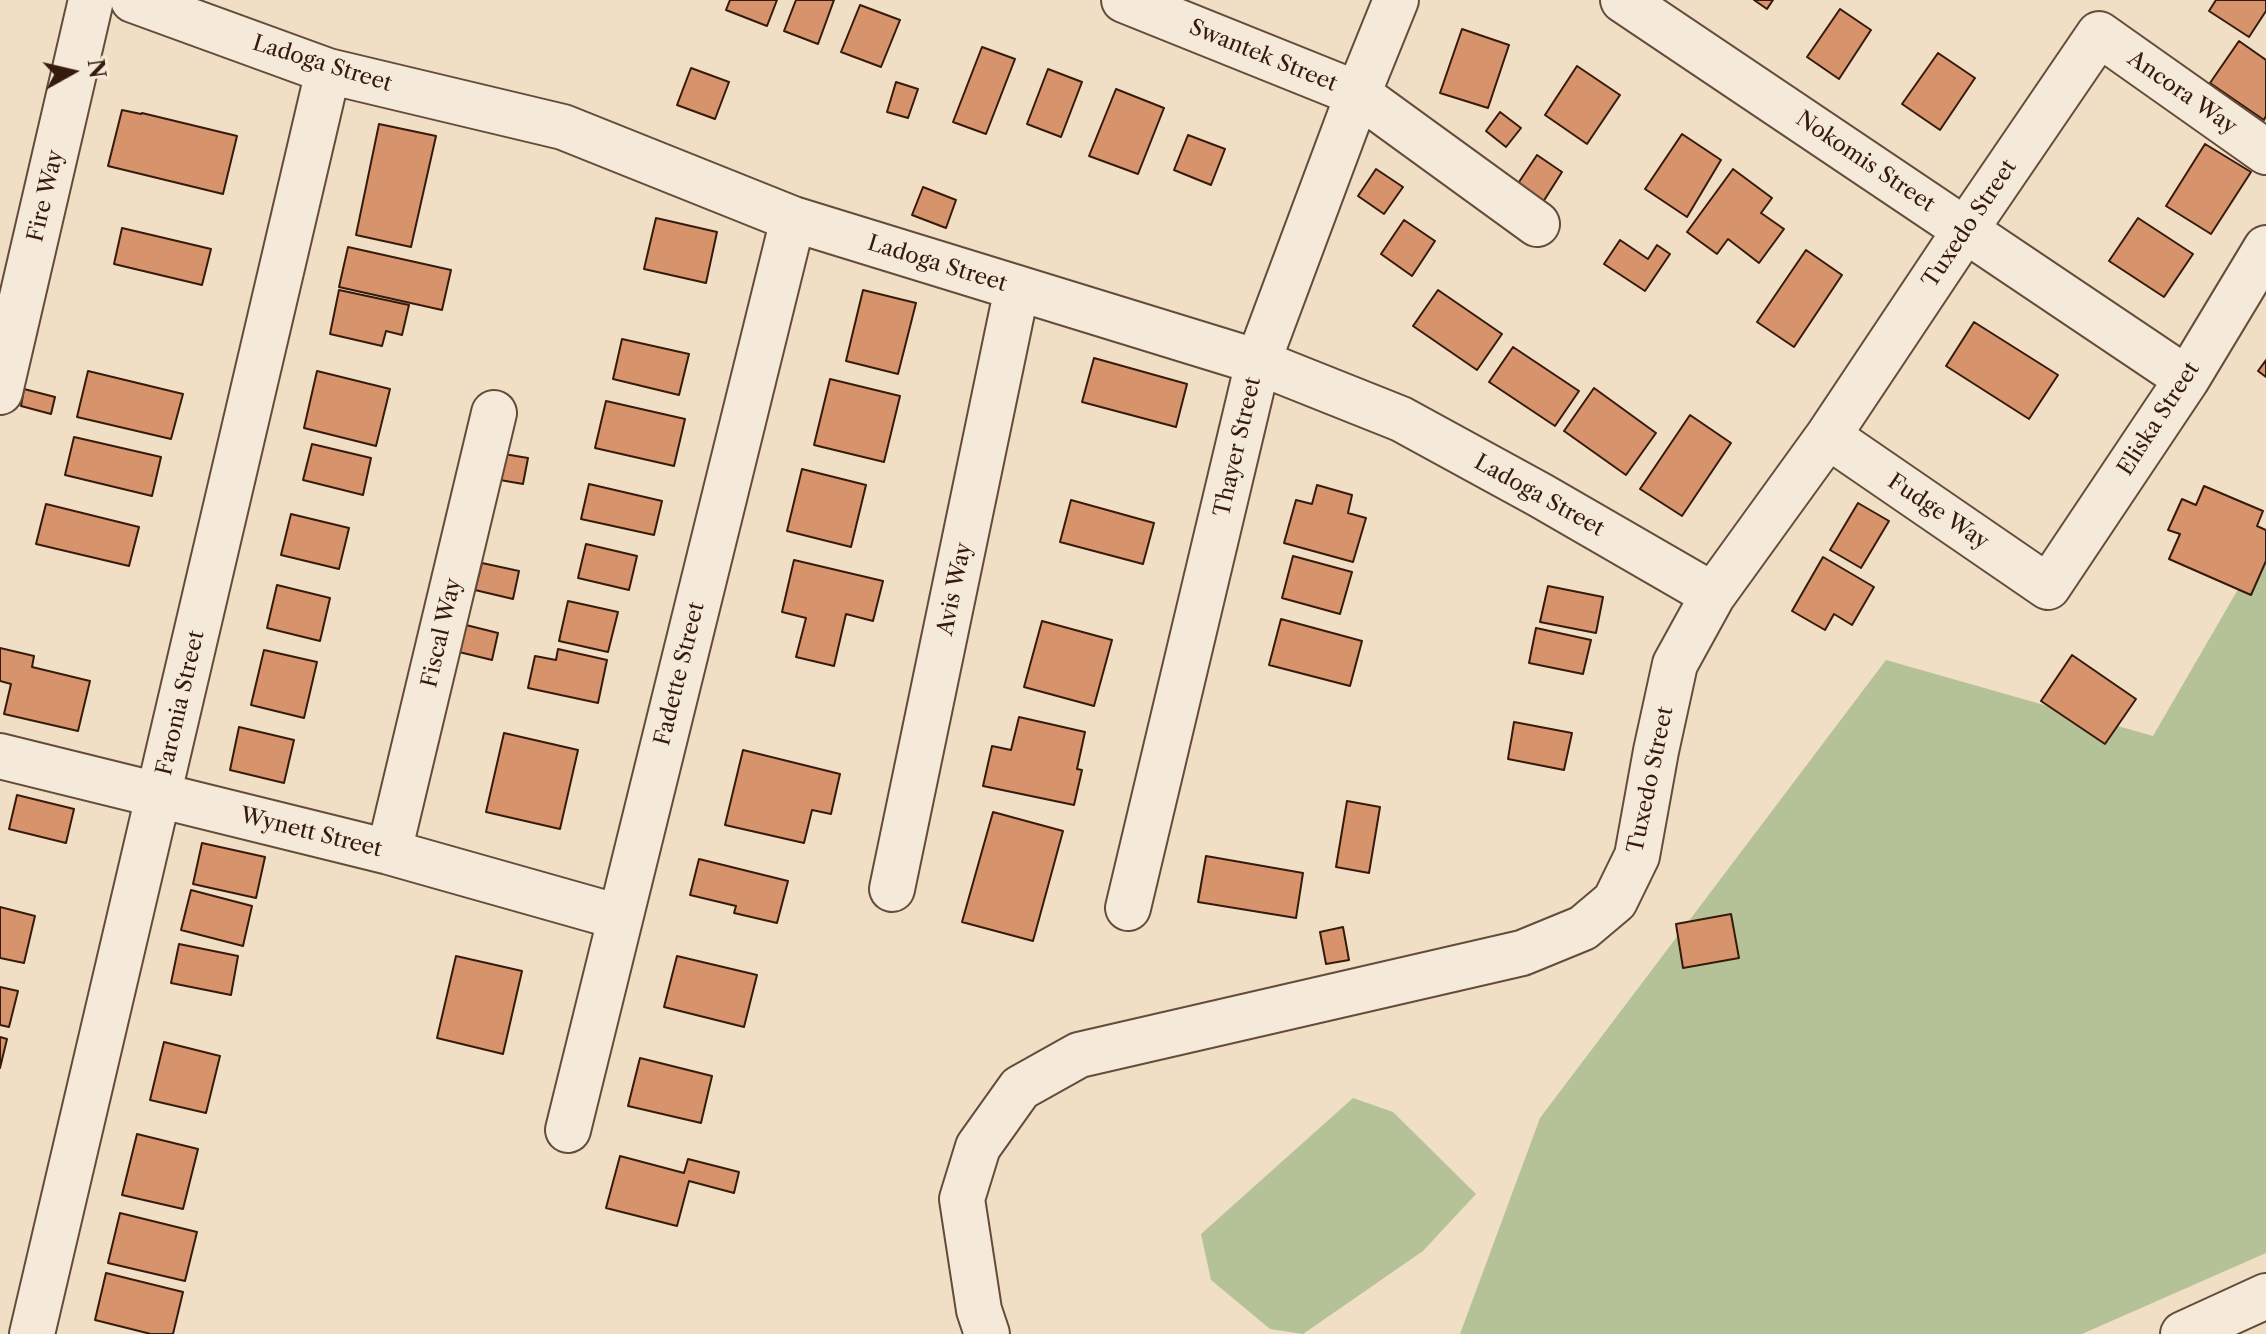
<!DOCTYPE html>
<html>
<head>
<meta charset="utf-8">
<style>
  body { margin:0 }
  #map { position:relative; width:2266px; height:1334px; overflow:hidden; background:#f0dfc5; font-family:"Libre Caslon Text",serif }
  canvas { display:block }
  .north { position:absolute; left:32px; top:32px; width:80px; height:80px; -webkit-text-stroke:6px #f5ead9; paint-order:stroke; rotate:82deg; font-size:22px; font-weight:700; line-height:32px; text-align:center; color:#361a0c }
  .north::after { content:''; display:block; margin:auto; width:28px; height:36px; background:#361a0c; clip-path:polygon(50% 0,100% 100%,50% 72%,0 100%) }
</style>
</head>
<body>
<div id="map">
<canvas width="2266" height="1334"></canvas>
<div class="north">N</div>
</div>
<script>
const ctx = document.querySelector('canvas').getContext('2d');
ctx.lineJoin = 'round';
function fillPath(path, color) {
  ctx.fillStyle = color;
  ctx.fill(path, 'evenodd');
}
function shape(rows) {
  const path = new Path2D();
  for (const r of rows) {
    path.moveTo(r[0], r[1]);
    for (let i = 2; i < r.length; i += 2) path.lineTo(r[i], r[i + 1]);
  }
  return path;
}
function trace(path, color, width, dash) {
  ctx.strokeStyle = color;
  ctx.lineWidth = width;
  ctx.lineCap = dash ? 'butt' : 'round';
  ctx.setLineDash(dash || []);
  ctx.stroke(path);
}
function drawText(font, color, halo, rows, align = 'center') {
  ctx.font = font + ' "Libre Caslon Text",serif';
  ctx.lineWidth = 6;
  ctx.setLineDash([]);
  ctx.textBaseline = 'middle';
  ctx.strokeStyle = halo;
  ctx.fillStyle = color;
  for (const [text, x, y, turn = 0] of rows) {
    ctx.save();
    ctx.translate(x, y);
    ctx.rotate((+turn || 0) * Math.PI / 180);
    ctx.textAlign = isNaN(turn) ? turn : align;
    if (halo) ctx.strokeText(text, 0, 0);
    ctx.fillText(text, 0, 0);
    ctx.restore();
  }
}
const green = shape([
  [2266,541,2266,1253,2082,1334,1460,1334,1540,1118,1886,660,2153,736],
  [1353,1098,1393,1112,1476,1194,1423,1251,1303,1334,1270,1329,1211,1280,1201,1234]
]);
const building = shape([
  [730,0,777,0,767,26,726,10,730,0],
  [796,0,834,0,818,44,784,31,796,0],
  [1754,0,1773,0,1767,9,1754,0],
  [2216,0,2266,0,2266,11,2249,37,2209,11,2216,0],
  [860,5,900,20,881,67,841,52,860,5],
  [1840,9,1871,30,1839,79,1807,57,1840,9],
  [1462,29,1509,45,1488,108,1440,93,1462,29],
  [2239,41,2266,60,2266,116,2264,120,2210,83,2239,41],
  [982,47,1015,59,986,134,953,122,982,47],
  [1938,53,1975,78,1940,130,1902,104,1938,53],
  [1577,66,1620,95,1587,144,1545,115,1577,66],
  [691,68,729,82,715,119,677,105,691,68],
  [1048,69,1082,82,1061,137,1027,124,1048,69],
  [896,82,918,89,908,118,887,112,896,82],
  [1116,89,1164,108,1138,174,1089,156,1116,89],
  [122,110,141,114,142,113,237,136,223,194,108,166,122,110],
  [1500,112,1521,128,1506,147,1486,131,1500,112],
  [379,124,436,136,411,247,356,235,379,124],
  [1682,134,1721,160,1687,217,1645,189,1682,134],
  [1188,135,1225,149,1211,185,1174,170,1188,135],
  [2205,144,2251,172,2211,234,2166,206,2205,144],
  [1537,155,1562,172,1543,202,1517,185,1537,155],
  [1376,169,1403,187,1384,214,1358,196,1376,169],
  [1733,169,1772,198,1761,213,1784,229,1759,263,1728,239,1717,254,1687,232,1733,169],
  [923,187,956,200,946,228,912,215,923,187],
  [656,218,717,232,706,283,644,269,656,218],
  [2138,218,2193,254,2164,297,2109,261,2138,218],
  [1404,220,1435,241,1412,276,1381,254,1404,220],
  [122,228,211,249,202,285,114,264,122,228],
  [1620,240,1648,259,1657,245,1670,254,1645,291,1604,264,1620,240],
  [348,247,451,270,442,310,339,287,348,247],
  [1806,250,1842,275,1794,347,1757,322,1806,250],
  [339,290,409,305,402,335,386,331,382,346,330,334,339,290],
  [863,290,916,303,898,374,846,361,863,290],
  [1438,290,1502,334,1477,370,1413,326,1438,290],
  [1974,322,2058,375,2029,419,1946,366,1974,322],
  [622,339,689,354,679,395,613,379,622,339],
  [1513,347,1579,391,1555,426,1489,382,1513,347],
  [1094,358,1187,384,1176,427,1082,402,1094,358],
  [2266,360,2266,377,2258,371,2266,360],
  [88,371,183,394,171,439,77,417,88,371],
  [317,371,390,389,376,446,304,428,317,371],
  [830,379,900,396,884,462,814,445,830,379],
  [1594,388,1656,433,1626,475,1564,431,1594,388],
  [24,389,55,397,51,414,21,406,24,389],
  [606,401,685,419,674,466,595,448,606,401],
  [1690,415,1731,443,1682,516,1640,489,1690,415],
  [74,437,161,457,152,496,65,475,74,437],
  [312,444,371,458,363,495,303,480,312,444],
  [504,454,528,458,523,484,500,480,504,454],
  [802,469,866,485,851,547,787,531,802,469],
  [589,484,662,501,654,535,581,519,589,484],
  [1317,485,1352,495,1348,513,1366,518,1353,562,1284,543,1296,500,1312,504,1317,485],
  [2204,486,2263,511,2257,526,2266,530,2266,561,2251,595,2169,559,2180,534,2168,530,2182,499,2196,505,2204,486],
  [1071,500,1154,523,1143,564,1060,542,1071,500],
  [1858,503,1889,521,1861,568,1830,550,1858,503],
  [46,504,139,527,129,566,36,544,46,504],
  [291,514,349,528,339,569,281,555,291,514],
  [586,544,637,556,629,590,578,578,586,544],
  [1293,556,1352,572,1340,614,1282,598,1293,556],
  [1823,557,1874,587,1852,625,1834,614,1825,630,1792,611,1823,557],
  [794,560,883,581,873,621,846,614,834,666,796,657,806,618,782,612,794,560],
  [482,563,519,571,513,599,475,590,482,563],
  [277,585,330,598,320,641,267,628,277,585],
  [1548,586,1603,597,1596,633,1540,622,1548,586],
  [568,601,618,612,608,652,559,641,568,601],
  [1281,619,1362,641,1350,686,1269,665,1281,619],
  [1042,621,1112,640,1094,706,1024,687,1042,621],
  [466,625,498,633,492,660,459,652,466,625],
  [1536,628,1591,640,1583,674,1529,663,1536,628],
  [0,648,34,656,32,667,90,681,78,731,4,714,11,684,0,681,0,648],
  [558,649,607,660,598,703,528,688,535,656,556,660,558,649],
  [264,650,317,662,304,718,251,705,264,650],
  [2072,655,2136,699,2105,744,2041,701,2072,655],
  [1019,717,1085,732,1077,769,1082,770,1074,805,983,786,992,746,1011,750,1019,717],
  [1514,722,1572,733,1564,770,1508,759,1514,722],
  [239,727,294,740,284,783,230,770,239,727],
  [504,733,578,750,560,829,486,812,504,733],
  [743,750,840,774,831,814,812,810,804,843,725,825,743,750],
  [17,795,74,809,66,843,9,829,17,795],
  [1347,801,1380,807,1369,873,1336,867,1347,801],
  [993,812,1063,831,1033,941,962,922,993,812],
  [202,843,265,857,256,898,193,884,202,843],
  [1206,856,1303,873,1296,918,1198,902,1206,856],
  [699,859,788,881,777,923,734,913,736,906,690,895,699,859],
  [191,890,252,906,243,946,181,930,191,890],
  [0,907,35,916,24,963,0,958,0,907],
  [1731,914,1739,958,1683,968,1676,924,1731,914],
  [1343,927,1349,960,1326,964,1320,932,1343,927],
  [179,944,238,956,231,995,171,983,179,944],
  [456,956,522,971,503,1054,437,1038,456,956],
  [677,956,757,975,744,1027,664,1007,677,956],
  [0,987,18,991,9,1027,0,1025,0,987],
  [0,1037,7,1039,0,1068,0,1037],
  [164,1042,220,1056,206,1113,150,1100,164,1042],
  [640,1058,712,1076,701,1123,628,1106,640,1058],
  [137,1134,198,1149,183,1209,122,1195,137,1134],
  [620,1156,684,1173,688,1159,739,1172,734,1193,689,1181,677,1226,606,1208,620,1156],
  [120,1213,197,1232,185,1281,108,1263,120,1213],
  [106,1273,183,1292,173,1334,151,1334,95,1320,106,1273]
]);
const minor = shape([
  [133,0,328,71,563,127,793,219,1258,362,1401,419,1540,495,1713,595],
  [1124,0,1358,94,1537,224],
  [1623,0,2187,379],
  [0,392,91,0],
  [1828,436,2048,587,2187,379,2266,248],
  [0,756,389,852,619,917],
  [389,852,494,413],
  [892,889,1017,288],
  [1128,908,1258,362,1358,94,1396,0],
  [568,1130,793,219],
  [32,1334,328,71],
  [987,1334,979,1310,962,1199,978,1147,1020,1088,1079,1055,1522,953,1583,928,1615,901,1637,856,1656,751,1675,664,1713,595,1828,436,1966,229,2099,34,2266,152],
  [2183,1334,2266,1296]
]);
const streetNames = [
  ["Swantek Street",1263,56,22],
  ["Ladoga Street",322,64,17],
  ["Ancora Way",2182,93,35],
  ["Nokomis Street",1865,162,34],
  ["Fire Way",46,196,-77],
  ["Tuxedo Street",1970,224,-56],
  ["Ladoga Street",937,264,17],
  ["Eliska Street",2159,419,-57],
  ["Thayer Street",1238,447,-77],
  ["Ladoga Street",1539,496,29],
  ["Fudge Way",1938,512,34],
  ["Avis Way",955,589,-78],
  ["Fiscal Way",442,633,-77],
  ["Fadette Street",680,674,-76],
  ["Faronia Street",181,703,-77],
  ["Tuxedo Street",1651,780,-78],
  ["Wynett Street",311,833,14]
];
fillPath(green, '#b5c298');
fillPath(building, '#d7946c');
trace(building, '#361a0c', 2);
trace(minor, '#644b3a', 48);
trace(minor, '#f5ead9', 44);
drawText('22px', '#361a0c', '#f5ead9', streetNames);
</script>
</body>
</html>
